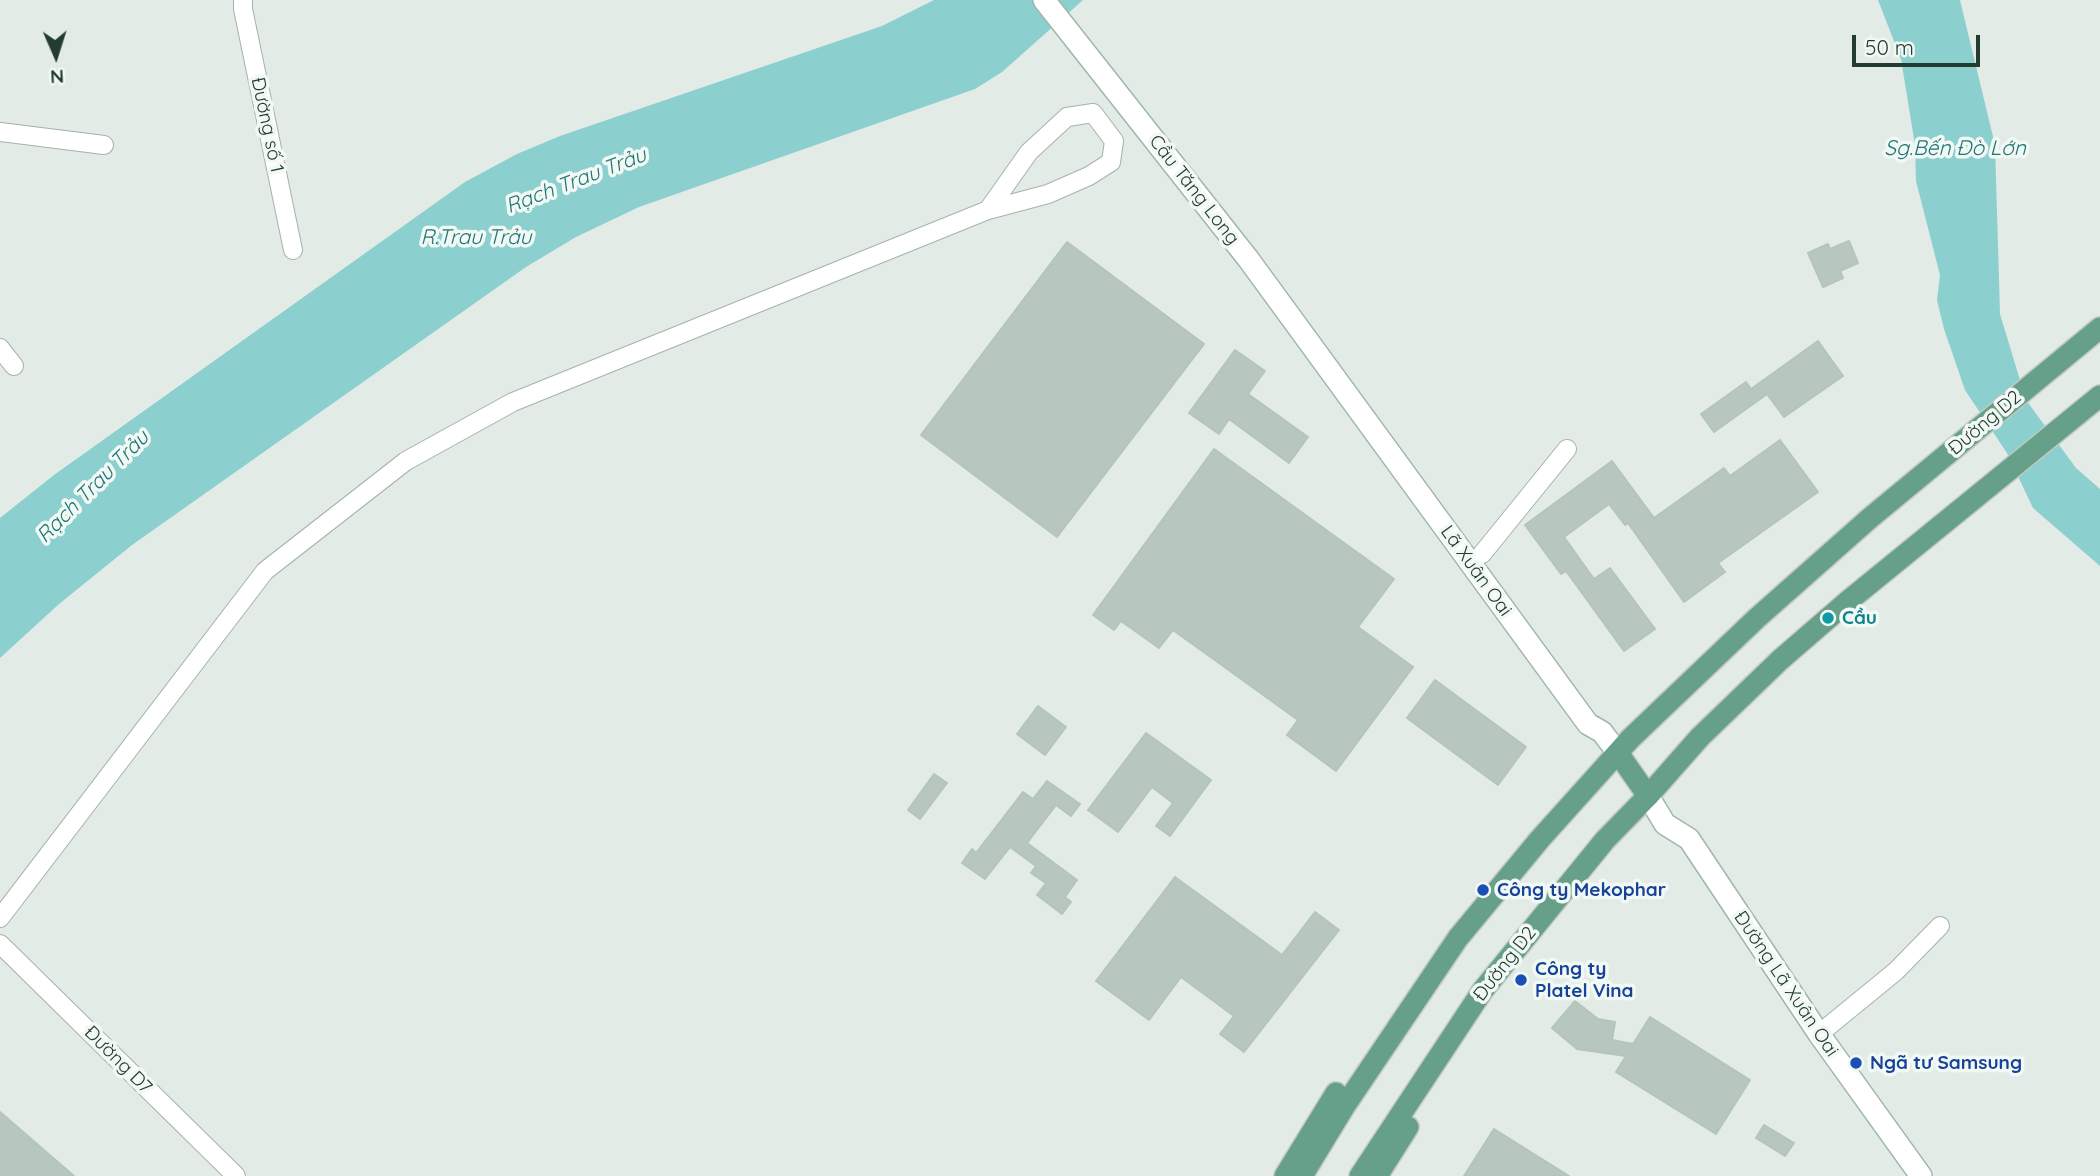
<!DOCTYPE html>
<html>
<head>
<meta charset="utf-8">
<style>
  body { margin:0 }
  #map { position:relative; width:2100px; height:1176px; overflow:hidden; background:#e2ebe5; font-family:Quicksand,sans-serif }
  canvas { display:block }
  .north { position:absolute; left:21px; top:21px; width:70px; height:70px; -webkit-text-stroke:5px #f2f8f4; paint-order:stroke; rotate:177deg; font-size:19px; font-weight:700; line-height:28px; text-align:center; color:#223c31 }
  .north::after { content:''; display:block; margin:auto; width:24px; height:32px; background:#223c31; clip-path:polygon(50% 0,100% 100%,50% 72%,0 100%) }
  .scale { position:absolute; left:1852px; top:35px; width:128px; height:32px; box-sizing:border-box; border:4px solid #223c31; border-top:0; padding-left:9px; font-size:21px; line-height:24px; white-space:nowrap; color:#223c31; -webkit-text-stroke:5px #f2f8f4; paint-order:stroke }
</style>
</head>
<body>
<div id="map">
<canvas width="2100" height="1176"></canvas>
<div class="north">N</div>
<div class="scale">50 m</div>
</div>
<script>
const ctx = document.querySelector('canvas').getContext('2d');
ctx.lineJoin = 'round';
function fillPath(path, color) {
  ctx.fillStyle = color;
  ctx.fill(path, 'evenodd');
}
function shape(rows) {
  const path = new Path2D();
  for (const r of rows) {
    path.moveTo(r[0], r[1]);
    for (let i = 2; i < r.length; i += 2) path.lineTo(r[i], r[i + 1]);
  }
  return path;
}
function trace(path, color, width, dash) {
  ctx.strokeStyle = color;
  ctx.lineWidth = width;
  ctx.lineCap = dash ? 'butt' : 'round';
  ctx.setLineDash(dash || []);
  ctx.stroke(path);
}
function drawText(font, color, halo, rows, align = 'center') {
  ctx.font = font + ' Quicksand,sans-serif';
  ctx.lineWidth = 7;
  ctx.setLineDash([]);
  ctx.textBaseline = 'middle';
  ctx.strokeStyle = halo;
  ctx.fillStyle = color;
  for (const [text, x, y, turn = 0] of rows) {
    ctx.save();
    ctx.translate(x, y);
    ctx.rotate((+turn || 0) * Math.PI / 180);
    ctx.textAlign = isNaN(turn) ? turn : align;
    if (halo) ctx.strokeText(text, 0, 0);
    ctx.fillText(text, 0, 0);
    ctx.restore();
  }
}
const water = shape([
  [934,0,1083,0,1002,72,975,89,639,207,576,237,526,267,132,545,59,604,0,658,0,518,54,475,465,182,517,154,560,136,882,26],
  [1878,0,1960,0,1995,145,2000,314,2026,400,2076,468,2100,489,2100,566,2033,508,2007,453,1965,390,1944,329,1937,300,1940,275,1916,181,1915,145,1901,59]
]);
const building = shape([
  [1849,241,1858,263,1840,271,1843,278,1823,287,1808,253,1828,244,1830,249,1849,241],
  [1067,242,1204,344,1057,537,921,435,1067,242],
  [1818,341,1843,376,1784,417,1767,394,1714,432,1701,414,1746,382,1751,389,1818,341],
  [1235,350,1265,371,1248,394,1308,437,1289,463,1229,419,1219,434,1189,413,1235,350],
  [1780,440,1818,492,1718,563,1725,572,1684,602,1628,523,1625,525,1609,504,1564,537,1594,579,1610,568,1655,629,1624,651,1566,571,1561,574,1525,525,1612,461,1654,518,1724,468,1730,476,1780,440],
  [1214,449,1394,579,1358,627,1413,667,1336,771,1287,735,1298,720,1173,630,1159,648,1121,621,1114,630,1093,615,1214,449],
  [1435,680,1526,747,1498,785,1407,718,1435,680],
  [1038,706,1066,727,1045,755,1017,734,1038,706],
  [1146,733,1211,780,1170,836,1156,826,1173,803,1152,787,1118,832,1088,810,1146,733],
  [934,774,947,783,920,819,908,810,934,774],
  [1047,781,1080,804,1071,816,1056,805,1027,843,1077,880,1065,897,1071,902,1062,914,1037,895,1046,883,1031,873,1036,866,1010,847,985,879,962,863,972,849,976,853,1023,792,1033,799,1047,781],
  [1175,877,1282,955,1315,912,1339,930,1244,1052,1220,1034,1234,1016,1181,977,1149,1020,1096,981,1175,877],
  [1575,1001,1598,1019,1615,1022,1612,1040,1633,1044,1650,1017,1750,1080,1716,1134,1616,1072,1626,1056,1577,1049,1552,1028,1575,1001],
  [0,1112,74,1176,0,1176,0,1112],
  [1764,1125,1794,1143,1785,1156,1756,1138,1764,1125],
  [1494,1129,1569,1176,1464,1176,1494,1129]
]);
const street = shape([
  [243,0,243,9,293,250],
  [0,132,104,145],
  [0,348,14,366],
  [1482,554,1567,449],
  [0,918,265,571,406,461,513,402,988,210,1048,194,1089,176,1111,162,1114,141,1093,113,1067,117,1029,152,988,210],
  [0,944,236,1176],
  [1819,1034,1896,971,1940,926]
]);
const secondary = shape([
  [1044,0,1249,260,1588,724,1602,732,1618,753],
  [1648,796,1665,824,1689,839,1819,1034,1921,1176]
]);
const primary = shape([
  [1618,753,1648,796],
  [1285,1176,1336,1093],
  [1302,1176,1344,1107,1458,938,1540,839,1630,739,1757,618,1870,518,2100,328],
  [1360,1176,1483,990,1605,840,1648,796,1700,737,1780,660,1847,602,2100,396],
  [1377,1176,1408,1127]
]);
const markers = [
  [1828,618,7,"#0f9aa8"],
  [1483,890,7,"#1a4fb4"],
  [1521,980,7,"#1a4fb4"],
  [1856,1063,7,"#1a4fb4"]
];
const streetNames = [
  ["Đường số 1",267,125,78],
  ["Cầu Tăng Long",1194,190,52],
  ["Đường D2",1985,423,-40],
  ["Lã Xuân Oai",1476,571,54],
  ["Đường D2",1505,964,-52],
  ["Đường Lã Xuân Oai",1786,984,56],
  ["Đường D7",118,1060,45]
];
const cultureNames = [
  ["Cầu",1842,618]
];
const transitNames = [
  ["Công ty Mekophar",1497,890],
  ["Công ty",1535,969],
  ["Platel Vina",1535,991],
  ["Ngã tư Samsung",1870,1063]
];
const waterNames = [
  ["Sg.Bến Đò Lớn",1955,149],
  ["Rạch Trau Trảu",576,181,-21],
  ["R.Trau Trảu",476,238],
  ["Rạch Trau Trảu",93,487,-45]
];
fillPath(water, '#8bcfce');
fillPath(building, '#b7c6be');
trace(building, '#b4c5bb', 2);
trace(street, '#a5b3ab', 20);
trace(secondary, '#a0b7ab', 24);
trace(primary, '#c1c8c5', 24);
trace(street, '#fff', 18);
trace(secondary, '#fff', 21);
trace(primary, '#67a088', 21);
for (const [x, y, r, color] of markers) {
  const dot = new Path2D();
  dot.arc(x, y, r, 0, 2 * Math.PI);
  ctx.fillStyle = color;
  ctx.fill(dot);
  trace(dot, '#f2f8f4', 2.5);
}
drawText('19px', '#223c31', '#f2f8f4', streetNames);
drawText('bold 19px', '#0d838f', '#f2f8f4', cultureNames, 'left');
drawText('bold 19px', '#164399', '#f2f8f4', transitNames, 'left');
drawText('italic 21px', '#1e7676', '#f2f8f4', waterNames);
</script>
</body>
</html>
